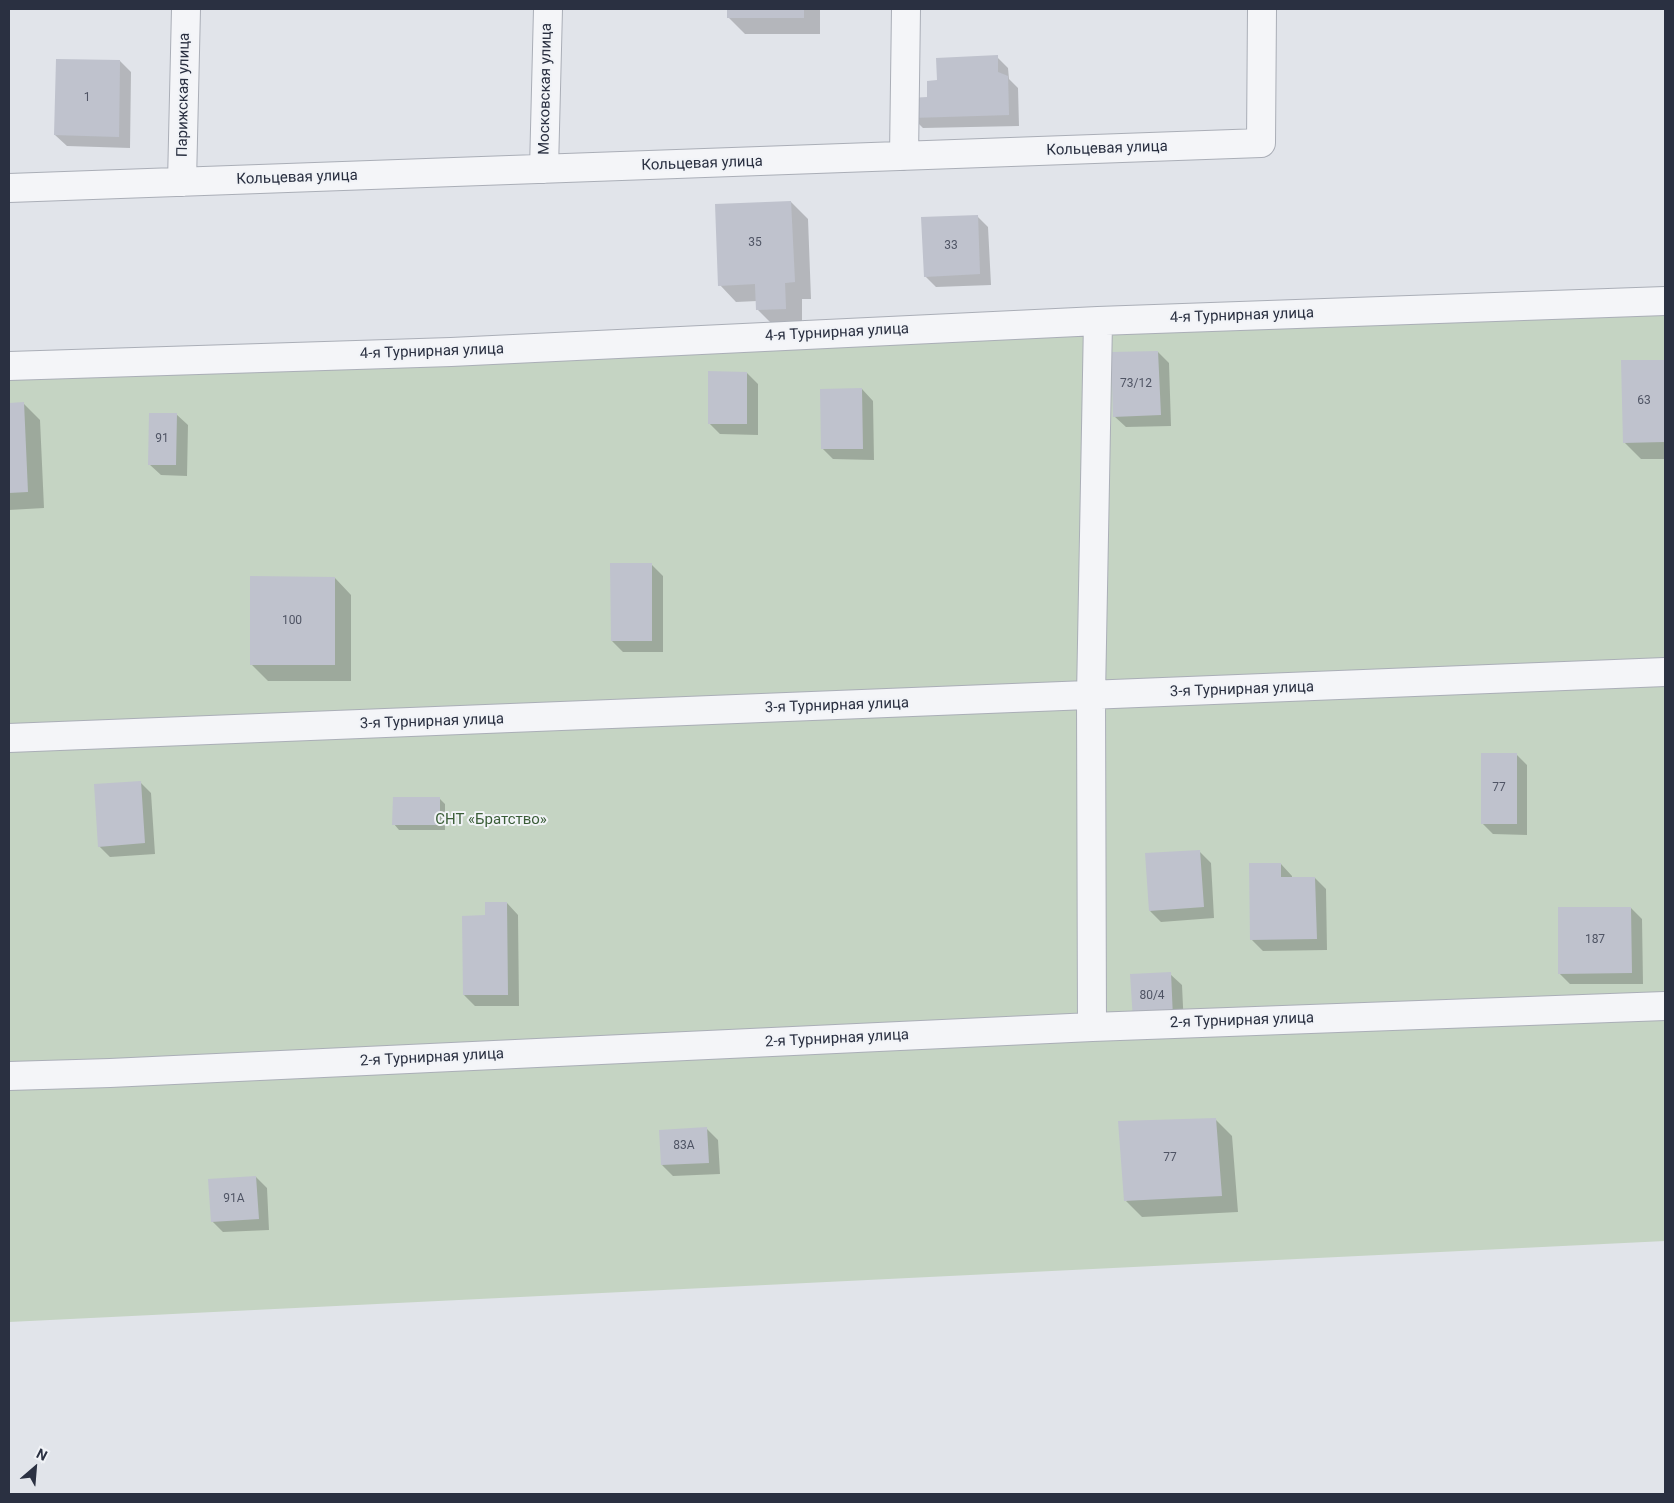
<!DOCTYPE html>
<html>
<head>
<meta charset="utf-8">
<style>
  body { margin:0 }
  #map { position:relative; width:1674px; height:1503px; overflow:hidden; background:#e1e4ea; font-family:Roboto,sans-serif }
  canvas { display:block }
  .frame { position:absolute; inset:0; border:10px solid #2a3041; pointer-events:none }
  .north { position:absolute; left:10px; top:1443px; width:50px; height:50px; -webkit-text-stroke:4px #f1f3f7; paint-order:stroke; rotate:27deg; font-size:14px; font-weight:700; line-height:20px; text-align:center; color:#2a3041 }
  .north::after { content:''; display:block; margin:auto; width:18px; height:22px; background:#2a3041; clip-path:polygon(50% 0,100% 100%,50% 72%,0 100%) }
</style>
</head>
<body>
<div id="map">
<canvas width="1674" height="1503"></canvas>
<div class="frame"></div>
<div class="north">N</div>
</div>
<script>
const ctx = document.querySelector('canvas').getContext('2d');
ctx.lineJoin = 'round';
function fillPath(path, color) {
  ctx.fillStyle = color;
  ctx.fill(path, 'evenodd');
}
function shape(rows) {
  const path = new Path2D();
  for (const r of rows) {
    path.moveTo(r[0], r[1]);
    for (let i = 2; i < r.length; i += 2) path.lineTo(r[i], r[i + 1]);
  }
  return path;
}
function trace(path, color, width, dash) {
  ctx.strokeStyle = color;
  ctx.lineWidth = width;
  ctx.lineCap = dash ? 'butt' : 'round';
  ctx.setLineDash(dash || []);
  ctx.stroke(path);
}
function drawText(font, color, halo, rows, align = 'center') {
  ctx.font = font + ' Roboto,sans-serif';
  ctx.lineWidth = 4;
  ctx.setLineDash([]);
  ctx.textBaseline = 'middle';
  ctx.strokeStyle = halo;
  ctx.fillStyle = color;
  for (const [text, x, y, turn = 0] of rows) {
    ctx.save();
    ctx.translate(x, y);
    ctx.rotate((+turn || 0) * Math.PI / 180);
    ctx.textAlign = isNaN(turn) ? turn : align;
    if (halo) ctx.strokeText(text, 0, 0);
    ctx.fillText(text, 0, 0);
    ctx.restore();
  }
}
const green = shape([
  [1665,298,1665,1241,9,1322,9,360]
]);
const shadow = shape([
  [728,9,820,9,820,34,745,34,728,17],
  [997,57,1008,68,1009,79,1018,88,1019,126,923,128,912,117,928,98,938,81],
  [120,61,131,72,130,148,67,146,55,135],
  [791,202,808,219,811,299,802,299,802,325,774,326,758,310,757,301,736,302,720,285],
  [977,216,988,227,991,285,936,287,925,276],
  [1158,352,1169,363,1171,426,1126,427,1114,416],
  [1622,361,1665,361,1665,459,1641,459,1624,442],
  [747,373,758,384,758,435,720,434,709,423],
  [862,389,873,401,874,460,833,459,822,448],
  [9,404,24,404,40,420,44,508,9,510],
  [176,414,188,425,187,476,161,475,149,464],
  [652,565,663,576,663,652,623,652,612,641],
  [335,578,351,595,351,681,268,681,251,664],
  [1516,754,1527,765,1527,835,1493,834,1482,823],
  [140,782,151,793,155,854,110,857,99,846],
  [440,799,445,804,445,830,399,830,394,824],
  [1199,851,1211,863,1214,918,1161,922,1150,911],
  [1281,864,1292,876,1292,878,1315,878,1326,889,1327,950,1263,951,1252,940],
  [507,903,518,915,519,1006,475,1006,464,995,486,917],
  [1631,908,1642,919,1643,984,1570,984,1559,973],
  [1170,974,1182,985,1184,1028,1145,1030],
  [1215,1119,1232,1136,1238,1212,1142,1217,1126,1201],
  [707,1129,718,1140,720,1174,673,1176,662,1165],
  [256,1177,267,1188,269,1230,223,1232,212,1221]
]);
const building = shape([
  [727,9,804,9,804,18,727,18],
  [998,55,998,72,1008,76,1009,115,911,118,910,98,927,97,927,81,937,80,936,58],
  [56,59,120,60,119,137,54,135],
  [791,201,795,282,785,283,786,309,756,310,755,284,718,286,715,204],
  [978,215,980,274,924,277,921,217],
  [1158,351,1161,415,1113,417,1111,352],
  [1621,360,1665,360,1665,442,1623,443],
  [708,371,747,372,747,424,708,424],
  [862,388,863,449,821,449,820,389],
  [24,402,28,492,9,493,9,403],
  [149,413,177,413,176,465,148,465],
  [610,563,652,563,652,641,611,641],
  [250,576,335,577,335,665,250,665],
  [1481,753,1517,753,1517,824,1481,824],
  [141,781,145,843,98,847,94,784],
  [393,797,440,797,440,825,392,825],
  [1200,850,1204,907,1149,911,1145,853],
  [1249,863,1281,863,1281,877,1315,877,1317,939,1250,940],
  [485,902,507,902,508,995,463,995,462,916,485,915],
  [1558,907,1631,907,1632,973,1558,974],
  [1171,972,1173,1018,1133,1020,1130,974],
  [1216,1118,1222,1196,1124,1201,1118,1121],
  [707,1127,709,1163,661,1165,659,1130],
  [256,1176,259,1219,211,1222,208,1179]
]);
const minor = shape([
  [904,156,906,9],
  [544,169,548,9],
  [182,182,186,9],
  [9,188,1261,143,1262,9],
  [9,366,451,352,1098,321,1665,301],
  [9,738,1665,672],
  [1092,1027,1091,696,1098,321],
  [9,1076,110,1073,1092,1027,1665,1006]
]);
const numberNames = [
  ["1",87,98],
  ["35",755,243],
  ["33",951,246],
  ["73/12",1136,384],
  ["63",1644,401],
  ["91",162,439],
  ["100",292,621],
  ["77",1499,788],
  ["187",1595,940],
  ["80/4",1152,996],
  ["83А",684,1146],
  ["77",1170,1158],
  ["91А",234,1199]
];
const streetNames = [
  ["Московская улица",546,89,-89],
  ["Парижская улица",184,95,-89],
  ["Кольцевая улица",1107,149,-2],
  ["Кольцевая улица",702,164,-2],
  ["Кольцевая улица",297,178,-2],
  ["4-я Турнирная улица",1242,316,-2],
  ["4-я Турнирная улица",837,333,-3],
  ["4-я Турнирная улица",432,352,-2],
  ["3-я Турнирная улица",1242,690,-2],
  ["3-я Турнирная улица",837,706,-2],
  ["3-я Турнирная улица",432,722,-2],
  ["2-я Турнирная улица",1242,1021,-2],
  ["2-я Турнирная улица",837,1039,-3],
  ["2-я Турнирная улица",432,1058,-3]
];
const parkNames = [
  ["СНТ «Братство»",491,820]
];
fillPath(green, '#c5d4c3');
fillPath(shadow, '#0003');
fillPath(building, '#bfc2cd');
trace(minor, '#aaaeb7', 30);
trace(minor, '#f4f5f8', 28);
drawText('12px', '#4f5464', null, numberNames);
drawText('15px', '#2a3041', '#f1f3f7', streetNames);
drawText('15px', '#3a5d37', '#f1f3f7', parkNames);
</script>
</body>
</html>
